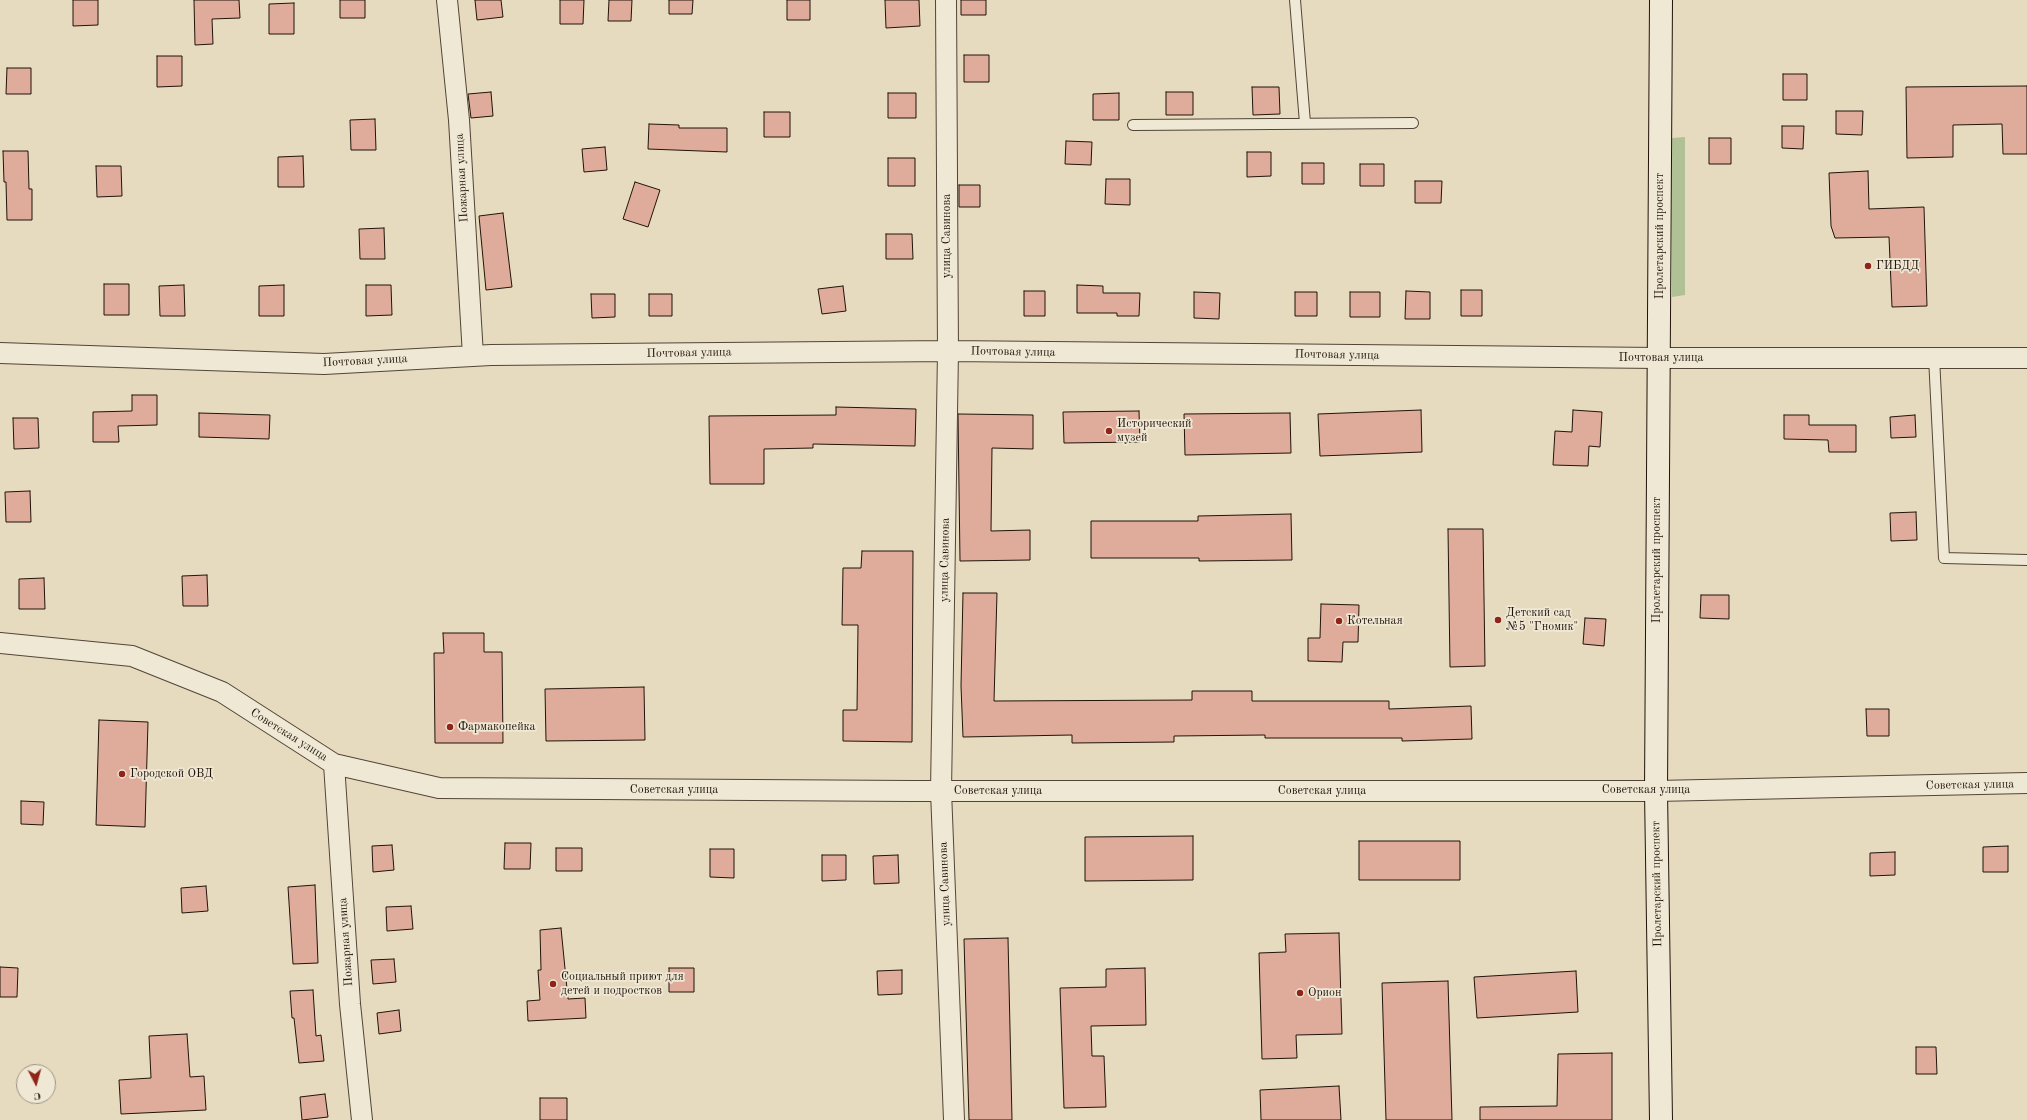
<!DOCTYPE html>
<html>
<head>
<meta charset="utf-8">
<style>
  body { margin:0 }
  #map { position:relative; width:2027px; height:1120px; overflow:hidden; background:#e7dbbf; font-family:"Old Standard TT",serif }
  canvas { display:block }
  .north { position:absolute; left:16px; top:1064px; width:40px; height:40px; box-sizing:border-box; background:#efe8d5; border:1px solid #9d9384; border-radius:50%; rotate:174deg; font-size:11px; font-weight:700; line-height:16px; text-align:center; color:#21130a }
  .north::after { content:''; display:block; margin:auto; width:14px; height:18px; background:#8f2418; clip-path:polygon(50% 0,100% 100%,50% 72%,0 100%) }
</style>
</head>
<body>
<div id="map">
<canvas width="2027" height="1120"></canvas>
<div class="north">С</div>
</div>
<script>
const ctx = document.querySelector('canvas').getContext('2d');
ctx.lineJoin = 'round';
function fillPath(path, color) {
  ctx.fillStyle = color;
  ctx.fill(path, 'evenodd');
}
function shape(rows) {
  const path = new Path2D();
  for (const r of rows) {
    path.moveTo(r[0], r[1]);
    for (let i = 2; i < r.length; i += 2) path.lineTo(r[i], r[i + 1]);
  }
  return path;
}
function trace(path, color, width, dash) {
  ctx.strokeStyle = color;
  ctx.lineWidth = width;
  ctx.lineCap = dash ? 'butt' : 'round';
  ctx.setLineDash(dash || []);
  ctx.stroke(path);
}
function drawText(font, color, halo, rows, align = 'center') {
  ctx.font = font + ' "Old Standard TT",serif';
  ctx.lineWidth = 3.5;
  ctx.setLineDash([]);
  ctx.textBaseline = 'middle';
  ctx.strokeStyle = halo;
  ctx.fillStyle = color;
  for (const [text, x, y, turn = 0] of rows) {
    ctx.save();
    ctx.translate(x, y);
    ctx.rotate((+turn || 0) * Math.PI / 180);
    ctx.textAlign = isNaN(turn) ? turn : align;
    if (halo) ctx.strokeText(text, 0, 0);
    ctx.fillText(text, 0, 0);
    ctx.restore();
  }
}
const green = shape([
  [1685,137,1685,295,1672,297,1672,138]
]);
const building = shape([
  [73,0,98,0,98,25,73,26,73,0],
  [194,0,239,0,240,18,212,19,213,44,195,45,194,0],
  [340,0,365,0,365,18,340,18,340,0],
  [475,0,501,0,503,17,477,20,475,0],
  [560,0,584,0,583,24,560,24,560,0],
  [609,0,632,0,631,21,608,21,609,0],
  [669,0,693,0,692,14,669,14,669,0],
  [787,0,810,0,810,20,787,20,787,0],
  [885,0,919,0,920,26,886,28,885,0],
  [961,0,986,0,986,15,961,15,961,0],
  [294,3,294,34,269,34,269,4,294,3],
  [964,55,989,55,989,82,964,82,964,55],
  [157,56,182,56,182,86,157,87,157,56],
  [7,68,31,68,31,94,6,94,7,68],
  [1783,74,1807,74,1807,100,1783,100,1783,74],
  [2027,86,2027,154,2003,154,2002,124,1953,125,1953,157,1907,158,1906,87,2027,86],
  [1252,87,1279,87,1280,114,1253,115,1252,87],
  [491,92,493,116,471,118,468,94,491,92],
  [1166,92,1193,92,1193,115,1166,115,1166,92],
  [888,93,916,93,916,118,888,118,888,93],
  [1119,93,1119,120,1093,120,1093,94,1119,93],
  [1836,111,1863,111,1862,135,1836,134,1836,111],
  [764,112,790,112,790,137,764,137,764,112],
  [375,119,376,150,351,150,350,120,375,119],
  [649,124,679,125,679,128,727,128,727,152,648,149,649,124],
  [1782,126,1804,126,1803,149,1782,148,1782,126],
  [1709,138,1731,138,1731,164,1709,164,1709,138],
  [1066,141,1092,142,1091,165,1065,164,1066,141],
  [605,147,607,170,584,172,582,149,605,147],
  [3,151,28,151,29,189,32,189,32,220,7,220,6,182,4,182,3,151],
  [1247,152,1271,152,1271,176,1247,177,1247,152],
  [303,156,304,187,278,187,278,157,303,156],
  [888,158,915,158,915,186,888,186,888,158],
  [1302,163,1324,163,1324,184,1302,184,1302,163],
  [1360,164,1384,164,1384,186,1360,186,1360,164],
  [96,166,121,166,122,196,97,197,96,166],
  [1868,171,1869,209,1924,207,1927,306,1892,307,1889,237,1835,238,1831,226,1829,173,1868,171],
  [1106,179,1130,179,1130,205,1105,204,1106,179],
  [1415,181,1442,181,1441,203,1415,203,1415,181],
  [635,182,660,190,648,227,623,219,635,182],
  [959,185,980,185,980,207,959,207,959,185],
  [503,213,512,287,486,290,479,216,503,213],
  [384,228,385,259,360,259,359,229,384,228],
  [886,234,912,234,913,259,886,259,886,234],
  [104,284,129,284,129,315,104,315,104,284],
  [184,285,185,316,160,316,159,286,184,285],
  [284,285,284,316,259,316,259,286,284,285],
  [366,285,391,285,392,315,366,316,366,285],
  [1077,285,1103,286,1103,293,1140,293,1139,316,1117,316,1117,313,1077,313,1077,285],
  [843,286,846,311,822,314,818,289,843,286],
  [1461,290,1482,290,1482,316,1461,316,1461,290],
  [1024,291,1045,291,1045,316,1024,316,1024,291],
  [1406,291,1430,292,1430,319,1405,319,1406,291],
  [1194,292,1220,293,1219,319,1194,318,1194,292],
  [1295,292,1317,292,1317,316,1295,316,1295,292],
  [1350,292,1380,292,1380,317,1350,317,1350,292],
  [591,294,615,294,615,317,592,318,591,294],
  [649,294,672,294,672,316,649,316,649,294],
  [132,395,157,395,157,425,118,426,119,442,93,442,93,412,132,411,132,395],
  [836,407,916,409,915,446,813,444,813,448,764,449,764,484,710,484,709,416,836,415,836,407],
  [1421,410,1422,452,1320,456,1318,414,1421,410],
  [1573,410,1602,412,1600,447,1589,446,1588,466,1553,465,1555,431,1572,432,1573,410],
  [1139,411,1140,442,1064,443,1063,412,1139,411],
  [199,413,270,415,269,439,199,437,199,413],
  [1290,413,1291,453,1185,455,1184,414,1290,413],
  [958,414,1033,415,1033,449,992,448,991,531,1030,530,1030,560,960,561,958,414],
  [1784,415,1809,415,1809,425,1856,425,1856,452,1829,452,1828,440,1784,439,1784,415],
  [1915,415,1916,437,1891,438,1890,417,1915,415],
  [13,418,38,418,39,448,14,449,13,418],
  [30,491,31,522,6,522,5,492,30,491],
  [1916,512,1917,540,1891,541,1890,513,1916,512],
  [1291,514,1292,560,1199,561,1199,558,1091,558,1091,521,1198,521,1198,516,1291,514],
  [1448,529,1483,529,1485,666,1450,667,1448,529],
  [862,551,913,551,912,742,843,741,843,710,857,710,858,625,842,625,843,568,861,568,862,551],
  [207,575,208,606,183,606,182,576,207,575],
  [44,578,45,609,19,609,19,579,44,578],
  [963,593,997,593,994,701,1192,700,1192,691,1252,691,1252,701,1389,701,1389,709,1471,706,1472,739,1402,741,1402,738,1265,738,1265,735,1174,736,1174,742,1072,743,1072,735,963,737,961,686,963,593],
  [1701,595,1729,595,1729,619,1700,618,1701,595],
  [1321,604,1359,605,1358,642,1343,642,1342,662,1308,661,1308,638,1320,638,1321,604],
  [1585,618,1606,619,1604,646,1583,644,1585,618],
  [443,633,484,633,484,652,502,652,503,743,435,743,434,653,444,653,443,633],
  [644,687,645,740,546,741,545,689,644,687],
  [1866,709,1889,709,1889,736,1867,736,1866,709],
  [99,720,148,722,145,827,96,825,99,720],
  [21,801,44,802,43,825,21,824,21,801],
  [1193,836,1193,880,1085,881,1085,837,1193,836],
  [1359,841,1460,841,1460,880,1359,880,1359,841],
  [505,843,531,843,530,869,504,869,505,843],
  [392,845,394,870,373,872,372,846,392,845],
  [2008,846,2008,872,1983,872,1983,847,2008,846],
  [556,848,582,848,582,871,556,871,556,848],
  [710,849,734,849,734,878,710,877,710,849],
  [1895,852,1895,875,1870,876,1870,853,1895,852],
  [822,855,846,855,846,880,822,881,822,855],
  [898,855,899,883,874,884,873,856,898,855],
  [315,885,318,963,293,964,288,887,315,885],
  [206,886,208,911,182,913,181,888,206,886],
  [411,906,413,929,387,931,386,907,411,906],
  [561,928,568,999,585,998,586,1018,528,1021,527,1001,540,1000,538,970,541,970,540,930,561,928],
  [1339,933,1342,1034,1296,1035,1297,1058,1262,1059,1259,953,1286,952,1285,934,1339,933],
  [1008,938,1012,1120,969,1120,964,939,1008,938],
  [394,959,396,982,373,984,371,960,394,959],
  [0,967,18,968,17,997,0,997,0,967],
  [669,968,694,968,694,992,669,992,669,968],
  [1145,968,1146,1025,1091,1026,1092,1056,1104,1056,1106,1107,1064,1108,1060,988,1106,987,1106,969,1145,968],
  [902,970,902,994,878,995,877,971,902,970],
  [1576,971,1578,1012,1477,1018,1474,977,1576,971],
  [1448,981,1452,1120,1386,1120,1382,983,1448,981],
  [313,990,316,1036,321,1035,324,1061,299,1063,294,1018,292,1018,290,991,313,990],
  [399,1010,401,1031,379,1034,377,1013,399,1010],
  [187,1034,190,1077,204,1076,206,1110,121,1114,119,1080,151,1078,149,1036,187,1034],
  [1916,1047,1936,1047,1937,1074,1916,1074,1916,1047],
  [1612,1053,1612,1120,1480,1120,1480,1107,1557,1106,1558,1054,1612,1053],
  [1339,1086,1341,1120,1261,1120,1260,1090,1339,1086],
  [325,1094,328,1117,302,1120,300,1097,325,1094],
  [540,1098,567,1098,567,1120,540,1120,540,1098]
]);
const lane = shape([
  [1295,0,1305,123],
  [1133,125,1413,123],
  [1934,357,1944,558,2027,560]
]);
const street = shape([
  [447,0,459,120,473,356],
  [946,0,948,351,941,791,954,1120],
  [0,353,324,364,491,355,948,351,1659,358,2027,358],
  [0,643,132,656,222,692,334,764,439,788,911,791,1656,791,2027,783],
  [334,764,350,1004,362,1120]
]);
const secondary = shape([
  [1661,1120,1656,791,1661,0]
]);
const markers = [
  [1868,266,4,"#8f2418"],
  [1109,431,4,"#8f2418"],
  [1498,620,4,"#8f2418"],
  [1339,621,4,"#8f2418"],
  [450,727,4,"#8f2418"],
  [122,774,4,"#8f2418"],
  [553,984,4,"#8f2418"],
  [1300,993,4,"#8f2418"]
];
const streetNames = [
  ["Пожарная улица",462,178,-93],
  ["улица Савинова",947,236,-90],
  ["Пролетарский проспект",1660,236,-90],
  ["Почтовая улица",1013,352,1],
  ["Почтовая улица",689,353,-1],
  ["Почтовая улица",1337,355,1],
  ["Почтовая улица",1661,358],
  ["Почтовая улица",365,361,-3],
  ["улица Савинова",945,560,-89],
  ["Пролетарский проспект",1657,560,-90],
  ["Советская улица",289,735,32],
  ["Советская улица",1970,785,-1],
  ["Советская улица",674,790],
  ["Советская улица",1646,790],
  ["Советская улица",998,791],
  ["Советская улица",1322,791],
  ["улица Савинова",945,884,-92],
  ["Пролетарский проспект",1657,884,-91],
  ["Пожарная улица",346,942,-94]
];
const poiNames = [
  ["ГИБДД",1876,266],
  ["Исторический",1117,424],
  ["музей",1117,438],
  ["Детский сад",1506,613],
  ["№5 \"Гномик\"",1506,627],
  ["Котельная",1347,621],
  ["Фармакопейка",458,727],
  ["Городской ОВД",130,774],
  ["Социальный приют для",561,977],
  ["детей и подростков",561,991],
  ["Орион",1308,993]
];
fillPath(green, '#b1c196');
fillPath(building, '#dfab9b');
trace(building, '#21130a', 1);
trace(lane, '#524537', 12);
trace(street, '#524537', 22);
trace(secondary, '#21130a', 24);
trace(lane, '#efe8d5', 10);
trace(street, '#efe8d5', 20);
trace(secondary, '#efe8d5', 22);
for (const [x, y, r, color] of markers) {
  const dot = new Path2D();
  dot.arc(x, y, r, 0, 2 * Math.PI);
  ctx.fillStyle = color;
  ctx.fill(dot);
  trace(dot, '#efe8d5', 1.5);
}
drawText('12px', '#21130a', '#efe8d5', streetNames);
drawText('12px', '#21130a', '#efe8d5', poiNames, 'left');
</script>
</body>
</html>
